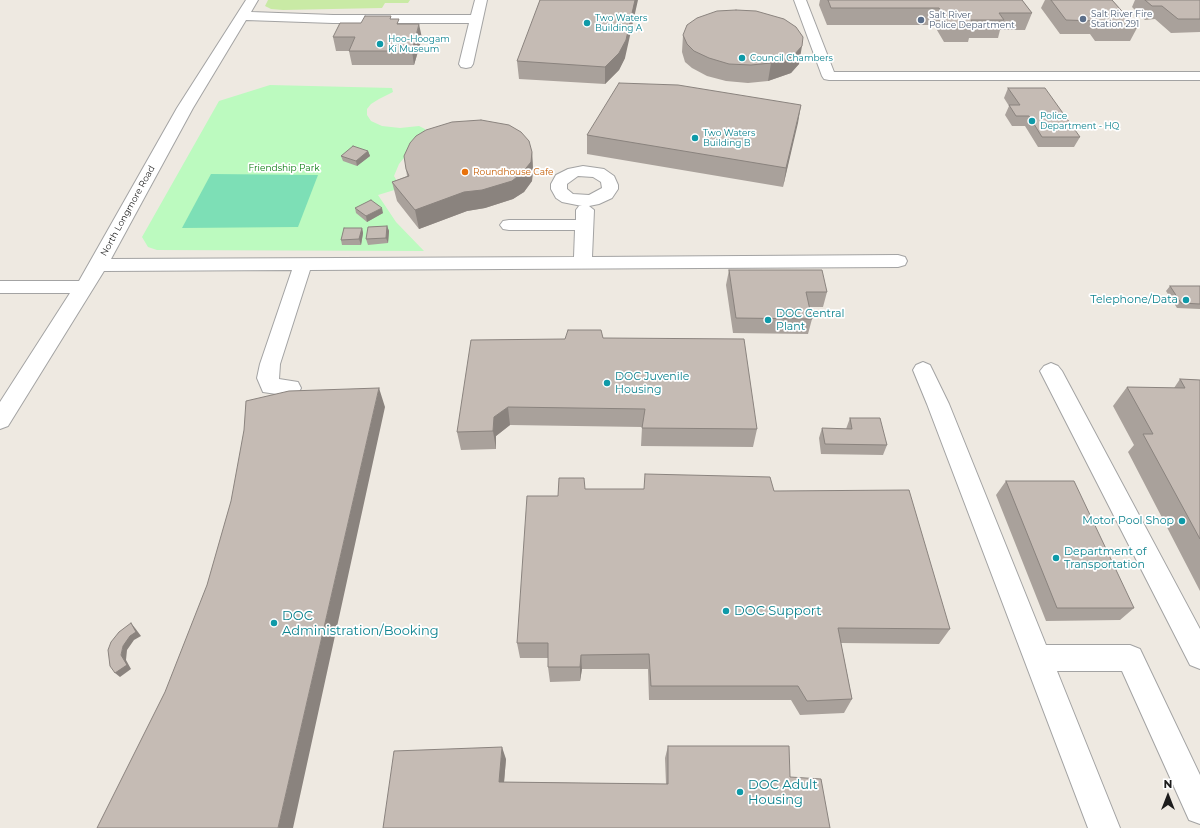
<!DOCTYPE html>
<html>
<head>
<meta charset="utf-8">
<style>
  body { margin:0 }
  #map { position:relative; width:1200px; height:828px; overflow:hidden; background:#eee9e1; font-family:Montserrat,sans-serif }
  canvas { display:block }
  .north { position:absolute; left:1148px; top:776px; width:40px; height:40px; -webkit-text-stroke:3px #fff; paint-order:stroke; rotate:0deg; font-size:11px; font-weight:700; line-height:16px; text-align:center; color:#1c1c1c }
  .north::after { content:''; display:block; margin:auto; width:14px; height:18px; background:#1c1c1c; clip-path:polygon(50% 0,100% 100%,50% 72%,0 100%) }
</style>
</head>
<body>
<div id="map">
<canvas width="1200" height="828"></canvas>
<div class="north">N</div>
</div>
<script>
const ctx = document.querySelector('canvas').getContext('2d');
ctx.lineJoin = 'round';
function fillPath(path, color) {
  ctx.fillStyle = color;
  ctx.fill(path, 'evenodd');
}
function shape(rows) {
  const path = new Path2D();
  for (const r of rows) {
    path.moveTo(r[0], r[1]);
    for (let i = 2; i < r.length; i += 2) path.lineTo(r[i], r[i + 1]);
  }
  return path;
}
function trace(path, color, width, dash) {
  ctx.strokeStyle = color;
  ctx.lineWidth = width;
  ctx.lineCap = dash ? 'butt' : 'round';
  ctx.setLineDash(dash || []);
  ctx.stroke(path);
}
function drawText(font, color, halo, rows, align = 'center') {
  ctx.font = font + ' Montserrat,sans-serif';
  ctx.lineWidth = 3.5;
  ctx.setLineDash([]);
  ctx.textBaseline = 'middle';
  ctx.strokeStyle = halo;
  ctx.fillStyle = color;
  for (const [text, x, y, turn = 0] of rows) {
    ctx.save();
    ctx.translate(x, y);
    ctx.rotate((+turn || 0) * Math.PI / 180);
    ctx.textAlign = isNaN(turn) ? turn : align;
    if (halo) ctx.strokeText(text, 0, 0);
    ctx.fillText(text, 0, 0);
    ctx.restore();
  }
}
const grass = shape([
  [268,0,410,0,408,3,385,3,382,8,283,10,271,9,265,6]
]);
const park = shape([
  [270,85,392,88,393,92,379,99,371,104,367,109,367,115,371,121,382,126,400,128,419,126,425,129,427,141,408,153,399,164,394,176,401,188,378,195,396,222,424,251,157,250,148,247,142,237,219,101]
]);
const pitch = shape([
  [211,174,318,175,298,227,182,228]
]);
const minor = shape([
  [246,0,258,0,251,12,333,15,471,15,475,0,487,0,473,64,471,67,466,68,461,67,459,64,469,23,333,23,246,20,193,108,111,259,574,257,575,230,509,230,503,229,500,225,503,221,509,220,576,220,576,210,579,206,582,206,562,202,556,198,551,189,551,184,556,175,568,169,583,166,604,169,614,176,618,185,618,189,612,198,599,204,589,206,594,210,592,257,898,255,905,257,907,261,905,265,898,267,310,270,280,364,279,379,298,382,301,388,298,394,290,396,263,392,257,378,260,364,292,270,104,271,8,426,0,429,0,402,70,293,0,293,0,281,79,281,177,108,246,0],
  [578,176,593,177,601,182,602,188,589,195,573,194,567,189,567,184,578,176],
  [794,0,806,0,834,72,1200,72,1200,80,829,80,824,79,822,76,794,0],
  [923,362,930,365,949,404,1046,645,1130,645,1140,649,1200,775,1200,824,1189,820,1122,671,1057,671,1120,828,1088,828,927,404,913,370,916,365,923,362],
  [1051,363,1058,366,1062,371,1200,629,1200,669,1190,665,1040,371,1044,366,1051,363]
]);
const wall = shape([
  [820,0,1022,0,1032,13,1025,30,1000,30,998,38,969,38,968,42,944,42,934,25,827,25,819,5],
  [1045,0,1112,0,1137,28,1130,41,1095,41,1090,34,1060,34,1041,8],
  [1135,0,1200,0,1200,32,1171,33,1155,19,1145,20,1132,7],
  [392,19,422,38,414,65,352,65,349,51,336,51,333,37,361,23],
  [683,35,799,64,791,73,768,81,748,83,726,81,707,76,692,68,685,62,682,52],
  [625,58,619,70,605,84,519,79,517,61],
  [1008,88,1080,137,1074,147,1038,147,1025,126,1012,126,1005,115,1009,106,1004,98],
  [801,105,783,187,587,154,587,135],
  [368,151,370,156,357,166,343,161,341,156],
  [532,152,533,170,532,181,524,192,513,199,485,208,467,211,419,229,397,201,392,182,407,176,406,169],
  [355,208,383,213,367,222,356,213],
  [387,226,389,231,388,243,368,245,366,239],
  [362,228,363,233,361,245,342,245,341,240],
  [729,270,827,292,823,307,809,307,812,319,808,334,733,333,726,285],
  [1170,286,1200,286,1200,309,1177,308,1166,291],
  [603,338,757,429,753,447,641,446,642,427,510,425,496,436,496,449,461,450,457,432,565,339],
  [1180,379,1200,380,1200,591,1128,452,1134,445,1113,406,1127,387,1174,388],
  [850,418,887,445,883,455,821,454,819,438,822,428,846,429],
  [1006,481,1134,608,1120,620,1046,621,996,495],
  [585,489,774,491,950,629,939,644,841,643,852,699,844,713,800,715,791,700,649,700,648,669,582,669,580,681,550,682,548,667,548,658,520,658,517,643,558,496],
  [668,746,790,777,383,828,506,759,504,782,666,784,665,758]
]);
const shadedWall = shape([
  [635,0,638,0,625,58,619,70,605,84,605,67],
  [419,24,422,38,414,65,412,51],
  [802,46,799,64,791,73,768,81,771,63],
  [801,105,798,123,783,187,786,168],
  [368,151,370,156,357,166,356,161],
  [532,152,533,170,532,181,524,192,513,199,485,208,467,211,419,229,415,210],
  [382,208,383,213,367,222,366,216],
  [387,226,389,231,388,243,386,238],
  [362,228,363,233,361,245,359,239],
  [379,388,385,407,293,828,278,828],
  [508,407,510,425,496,436,496,449,493,431,494,417],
  [131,623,135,628,141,636,134,640,127,650,126,660,131,669,120,677,115,673,121,655,123,646],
  [581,655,582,669,580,681,580,667],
  [502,747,506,759,503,794,499,782]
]);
const building = shape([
  [540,0,635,0,626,40,619,53,605,67,517,61,540,0],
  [828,0,1022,0,1032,13,999,13,1004,20,971,20,974,25,949,25,939,8,831,8,828,0],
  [1051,0,1112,0,1137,28,1102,27,1096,21,1066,20,1051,0],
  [1145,0,1200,0,1200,19,1178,19,1162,6,1152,6,1145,0],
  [736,10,756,11,784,19,796,27,803,37,802,46,794,55,771,63,751,65,729,64,709,58,694,51,687,44,683,35,687,25,697,18,717,11,736,10],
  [365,16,391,16,390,19,399,19,397,24,419,24,412,51,349,51,355,37,333,37,340,23,361,23,365,16],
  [619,83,678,85,801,105,786,168,587,135,619,83],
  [1008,88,1045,88,1080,137,1042,137,1029,116,1016,116,1009,105,1020,105,1008,88],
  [481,120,509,125,521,132,529,141,532,152,531,162,522,173,512,181,482,190,464,192,415,210,392,182,409,176,406,169,404,156,410,143,416,136,426,130,452,122,481,120],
  [353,146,368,151,356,161,341,156,353,146],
  [371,200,382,208,366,216,355,208,371,200],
  [387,226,386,238,366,239,368,227,387,226],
  [344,228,362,228,359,239,341,240,344,228],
  [729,270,822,270,827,292,806,292,812,319,736,318,729,270],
  [1170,286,1200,286,1200,304,1181,303,1170,286],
  [568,330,601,330,603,338,744,339,757,429,642,428,645,409,508,407,494,417,493,431,457,432,471,340,565,339,568,330],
  [1180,379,1200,380,1200,539,1143,434,1153,434,1127,387,1185,388,1180,379],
  [379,388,278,828,97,828,165,692,207,585,231,501,244,430,246,401,289,391,379,388],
  [850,418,880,418,887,445,825,444,822,428,852,429,850,418],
  [645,474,770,477,774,491,909,490,950,629,838,628,852,699,807,701,798,686,651,686,649,654,581,655,580,667,548,667,548,643,517,643,527,496,558,496,559,478,584,478,585,489,644,489,645,474],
  [1006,481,1074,481,1134,608,1057,608,1006,481],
  [131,623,136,632,130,636,123,646,121,655,127,665,115,673,110,666,108,650,111,642,119,632,131,623],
  [668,746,789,746,790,777,821,779,830,828,383,828,394,751,502,747,499,782,668,784,668,746]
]);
const markers = [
  [1083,19,4,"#5c6f8a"],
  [921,20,4,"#5c6f8a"],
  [587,23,4,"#0f9aa8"],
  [380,44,4,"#0f9aa8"],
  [742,58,4,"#0f9aa8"],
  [1032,121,4,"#0f9aa8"],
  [695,138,4,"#0f9aa8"],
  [465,172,4,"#e8710a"],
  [1186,300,4,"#0f9aa8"],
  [768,320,4,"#0f9aa8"],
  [607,383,4,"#0f9aa8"],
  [1182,521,4,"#0f9aa8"],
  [1056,558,4,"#0f9aa8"],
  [726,611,4,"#0f9aa8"],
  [274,623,4,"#0f9aa8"],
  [740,792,4,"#0f9aa8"]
];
const farServicenames = [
  ["Salt River Fire",1091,14],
  ["Station 291",1091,24],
  ["Salt River",929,15],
  ["Police Department",929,25]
];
const farCulturenames = [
  ["Two Waters",595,18],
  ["Building A",595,28],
  ["Hoo-Hoogam",388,39],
  ["Ki Museum",388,49],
  ["Council Chambers",750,58],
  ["Police",1040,116],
  ["Department - HQ",1040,126],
  ["Two Waters",703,133],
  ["Building B",703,143]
];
const farParknames = [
  ["Friendship Park",284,168]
];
const farFoodnames = [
  ["Roundhouse Cafe",473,172]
];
const farStreetnames = [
  ["North Longmore Road",128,211,-61]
];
const cultureNames = [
  ["Telephone/Data",1178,300,"right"],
  ["DOC Central",776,314],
  ["Plant",776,327],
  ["DOC Juvenile",615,377],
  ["Housing",615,390],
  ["Motor Pool Shop",1174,521,"right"],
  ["Department of",1064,552],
  ["Transportation",1064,565]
];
const nearCulturenames = [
  ["DOC Support",734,611],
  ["DOC",282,616],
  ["Administration/Booking",282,631],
  ["DOC Adult",748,785],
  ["Housing",748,800]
];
fillPath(grass, '#c9eaa5');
fillPath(park, '#bcfabf');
fillPath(pitch, '#7ddfb6');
trace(minor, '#a3a3a3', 2);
fillPath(minor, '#fff');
fillPath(wall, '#a9a19b');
fillPath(shadedWall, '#8a837e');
fillPath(building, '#c5bbb4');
trace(building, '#8a837e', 1);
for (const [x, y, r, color] of markers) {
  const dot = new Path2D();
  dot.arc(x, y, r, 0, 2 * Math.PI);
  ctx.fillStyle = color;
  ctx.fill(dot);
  trace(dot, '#fff', 1.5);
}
drawText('9px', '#4e5e75', '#fff', farServicenames, 'left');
drawText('9px', '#0d838f', '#fff', farCulturenames, 'left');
drawText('9px', '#097b0f', '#fff', farParknames);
drawText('9px', '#c56008', '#fff', farFoodnames, 'left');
drawText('9px', '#1c1c1c', '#fff', farStreetnames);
drawText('11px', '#0d838f', '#fff', cultureNames, 'left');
drawText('13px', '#0d838f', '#fff', nearCulturenames, 'left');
</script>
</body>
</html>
